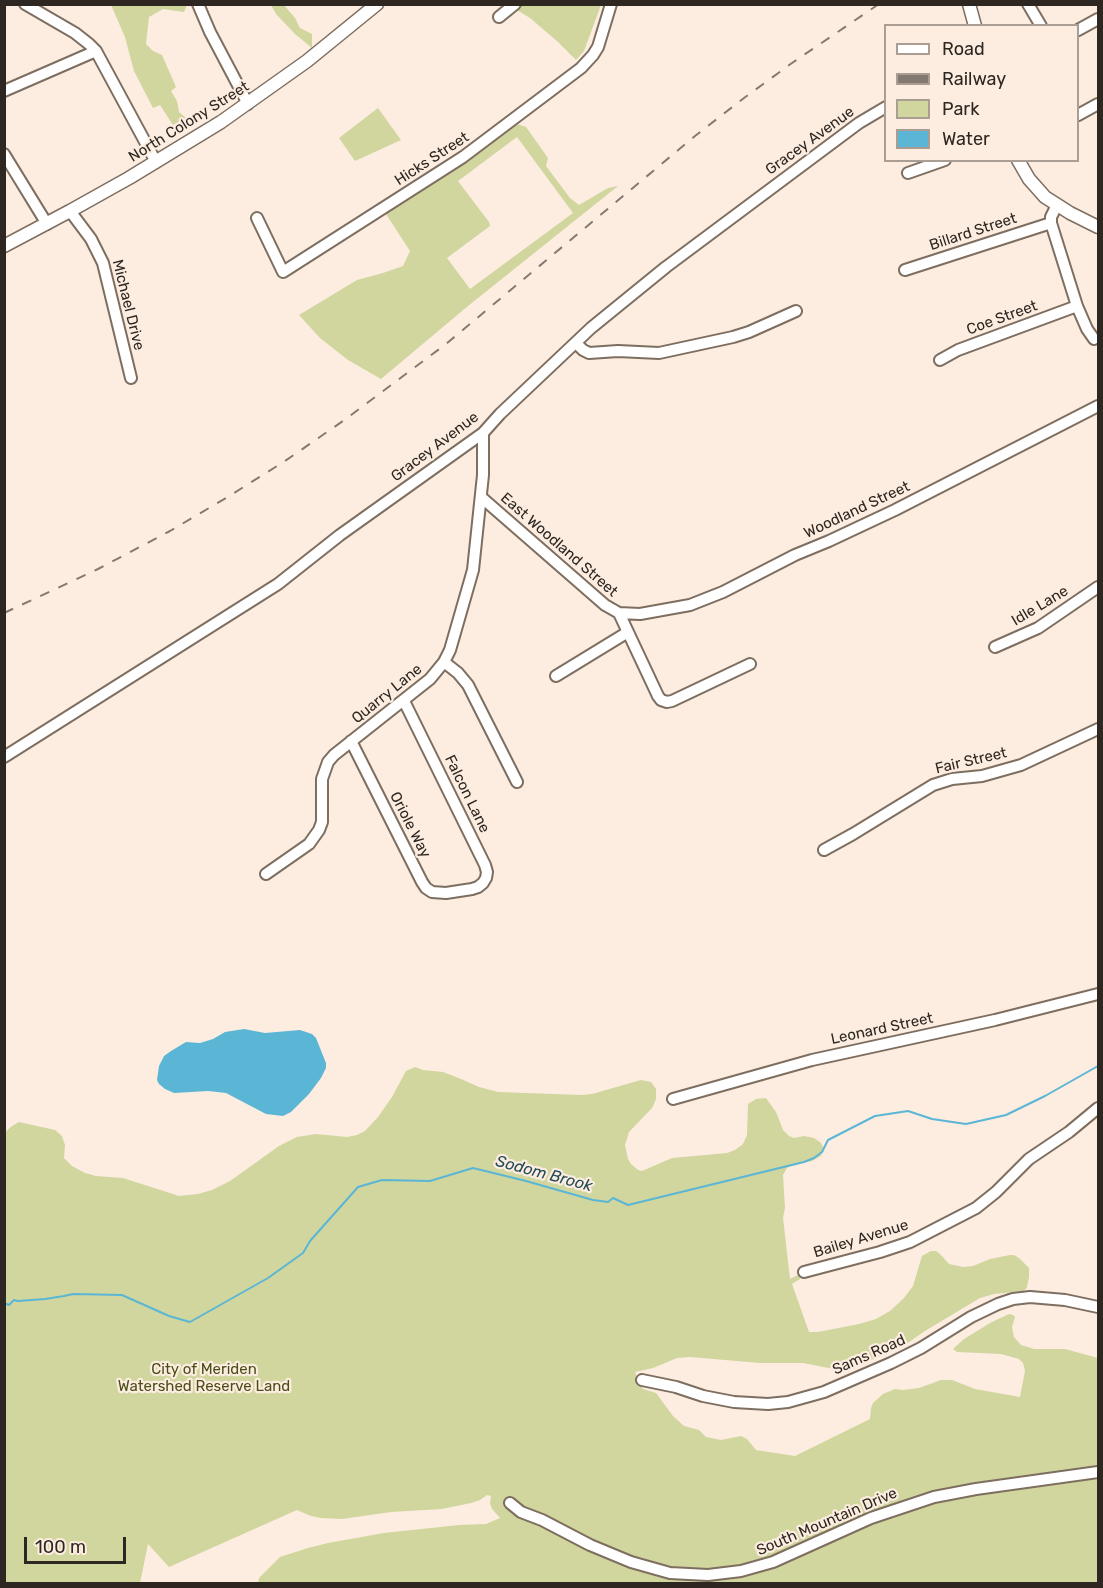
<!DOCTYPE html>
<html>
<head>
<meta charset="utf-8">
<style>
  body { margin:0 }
  #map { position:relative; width:1103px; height:1588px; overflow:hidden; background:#fcede0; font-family:Rubik,sans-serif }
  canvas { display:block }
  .frame { position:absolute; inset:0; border:6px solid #2e2721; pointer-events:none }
  .legend { position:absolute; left:884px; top:24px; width:195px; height:138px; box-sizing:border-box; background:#fcede0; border:2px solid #aa9e94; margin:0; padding:8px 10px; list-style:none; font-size:18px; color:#2e2721 }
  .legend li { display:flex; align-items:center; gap:12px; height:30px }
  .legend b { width:30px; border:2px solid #aa9e94 }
  .scale { position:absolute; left:24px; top:1537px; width:102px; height:27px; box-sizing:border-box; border:3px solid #2e2721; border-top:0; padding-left:8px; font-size:18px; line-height:21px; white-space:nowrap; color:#2e2721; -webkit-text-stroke:4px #fcede0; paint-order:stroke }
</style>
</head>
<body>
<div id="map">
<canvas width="1103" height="1588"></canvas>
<div class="frame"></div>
<ul class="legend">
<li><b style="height:8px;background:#fff"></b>Road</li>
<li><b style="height:8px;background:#847970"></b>Railway</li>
<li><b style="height:16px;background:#d0d69e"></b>Park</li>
<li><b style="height:16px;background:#5bb6d5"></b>Water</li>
</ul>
<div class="scale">100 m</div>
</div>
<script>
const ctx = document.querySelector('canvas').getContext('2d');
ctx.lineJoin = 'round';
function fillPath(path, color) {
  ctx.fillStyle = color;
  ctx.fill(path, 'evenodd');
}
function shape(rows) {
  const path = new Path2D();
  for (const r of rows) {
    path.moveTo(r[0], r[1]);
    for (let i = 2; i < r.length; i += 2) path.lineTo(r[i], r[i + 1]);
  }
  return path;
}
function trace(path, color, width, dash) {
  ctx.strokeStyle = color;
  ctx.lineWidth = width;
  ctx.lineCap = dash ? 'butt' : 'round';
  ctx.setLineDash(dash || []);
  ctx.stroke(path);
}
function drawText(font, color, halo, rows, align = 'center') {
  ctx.font = font + ' Rubik,sans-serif';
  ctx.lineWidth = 4.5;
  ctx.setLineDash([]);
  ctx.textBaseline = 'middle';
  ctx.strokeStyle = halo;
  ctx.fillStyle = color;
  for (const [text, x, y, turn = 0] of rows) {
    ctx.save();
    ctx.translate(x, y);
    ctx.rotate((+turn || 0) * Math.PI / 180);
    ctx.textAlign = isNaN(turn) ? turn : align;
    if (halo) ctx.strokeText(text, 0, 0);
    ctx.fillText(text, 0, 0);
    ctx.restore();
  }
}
const green = shape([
  [111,5,187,5,184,12,163,9,149,17,146,44,153,51,162,55,176,87,171,91,177,101,179,112,186,118,173,125,160,105,153,108,134,71,125,37],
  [271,5,284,5,295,18,300,28,312,34,312,48,295,34,276,14],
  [509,5,601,5,584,51,576,60,557,41,530,18],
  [378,108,401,140,355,161,339,138],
  [514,123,526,127,548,158,546,166,570,198,579,205,608,188,618,186,468,306,381,379,348,360,320,338,299,315,357,280,383,273,403,266,410,251,386,214],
  [517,137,573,213,470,289,447,258,490,226,489,222,458,181],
  [415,1067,423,1070,443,1072,461,1079,479,1087,498,1092,582,1095,592,1094,641,1080,651,1082,656,1089,656,1099,654,1104,652,1108,629,1132,625,1145,628,1159,631,1164,638,1170,642,1171,672,1158,727,1153,735,1150,743,1144,747,1135,748,1104,756,1099,766,1098,776,1112,783,1130,789,1136,794,1138,804,1136,814,1138,821,1143,823,1147,821,1156,812,1161,792,1165,787,1168,783,1175,785,1208,783,1218,790,1279,800,1274,800,1279,792,1284,809,1332,818,1332,859,1324,876,1319,890,1311,904,1298,913,1286,922,1256,931,1251,936,1251,940,1254,949,1264,963,1267,973,1266,990,1259,1010,1255,1014,1255,1019,1258,1029,1268,1029,1277,1027,1287,1024,1291,994,1294,980,1298,925,1331,902,1347,844,1371,803,1363,760,1363,690,1357,677,1358,653,1368,635,1372,643,1389,656,1393,673,1416,684,1426,699,1430,706,1437,721,1440,741,1436,747,1439,756,1450,795,1456,870,1419,871,1408,873,1403,883,1394,895,1389,903,1390,919,1388,941,1380,952,1380,975,1389,1020,1397,1025,1371,1023,1363,1019,1359,1001,1354,957,1352,953,1349,964,1339,990,1323,1009,1314,1013,1315,1015,1317,1012,1327,1014,1337,1021,1345,1034,1349,1065,1349,1098,1358,1098,1583,258,1583,259,1578,280,1557,308,1548,328,1543,384,1533,459,1525,486,1524,500,1518,492,1509,490,1503,491,1496,487,1495,480,1500,471,1503,442,1509,391,1512,342,1519,321,1518,311,1516,297,1510,169,1567,148,1544,140,1583,5,1583,4,1133,12,1126,19,1122,55,1130,62,1136,65,1145,64,1158,72,1166,85,1173,96,1176,123,1178,179,1196,198,1194,212,1190,230,1181,279,1146,297,1137,316,1134,347,1137,357,1135,365,1131,378,1117,392,1097,406,1071]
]);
const water = shape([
  [244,1029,265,1033,300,1030,312,1034,316,1038,326,1063,326,1068,321,1078,309,1094,291,1112,283,1116,266,1114,226,1093,208,1091,174,1093,165,1089,159,1084,157,1080,159,1066,164,1056,171,1051,186,1042,200,1043,213,1039,225,1032]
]);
const stream = shape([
  [4,1303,9,1305,14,1300,18,1301,45,1299,64,1296,73,1294,122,1295,169,1316,190,1322,268,1278,303,1253,310,1241,358,1187,382,1180,430,1181,473,1168,526,1181,593,1200,608,1202,613,1198,628,1205,804,1162,814,1158,822,1152,828,1140,875,1116,908,1111,932,1119,966,1124,1006,1115,1045,1096,1098,1066]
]);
const minor = shape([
  [25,4,75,33,89,44,96,51,156,162],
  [198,4,210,32,248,104],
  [1028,4,1041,26],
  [499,17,515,4],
  [1078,30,1098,19],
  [4,91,96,51],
  [1078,115,1098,104],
  [4,154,47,224],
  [908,173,945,160],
  [1057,205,1051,217,1051,223,1077,306,1087,329,1094,339],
  [70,211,91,239,103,263,131,378],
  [257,218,283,272,463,157,581,68,593,55,598,47,611,4],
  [905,270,1051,223],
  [576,343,583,350,589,353,618,351,659,353,733,337,749,332,796,311],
  [940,360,958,350,1077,306],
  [481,497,605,605,619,613,640,614,690,605,723,592,795,555,829,541,895,510,1098,406],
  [619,613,658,696,661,700,667,702,672,701,750,664],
  [995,647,1038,628,1098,587],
  [444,662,458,673,468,685,517,782],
  [556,676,628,632],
  [351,741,422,882,426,888,432,892,446,893,472,889,478,887,483,883,486,878,487,872,485,865,404,701],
  [4,757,278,584,340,535,483,433,500,414,591,328,666,267,859,123,886,107],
  [824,850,853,834,933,785,952,779,982,776,1021,765,1098,729],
  [266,874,309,844,319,830,322,822,322,779,328,762,334,755,430,679,444,662,450,650,473,570,483,475,483,433],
  [673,1099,812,1060,995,1020,1098,994],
  [804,1272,880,1252,910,1242,976,1208,996,1192,1029,1159,1069,1132,1098,1108],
  [642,1380,676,1387,703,1396,734,1402,768,1404,788,1402,824,1392,891,1363,921,1348,971,1317,998,1304,1013,1299,1030,1297,1065,1300,1098,1307],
  [510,1503,521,1512,542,1520,590,1545,631,1562,670,1573,708,1575,741,1571,773,1562,871,1518,934,1497,976,1489,1098,1472]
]);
const major = shape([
  [969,4,975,26],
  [1018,160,1029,179,1045,197,1070,213,1098,227],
  [4,246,70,211,129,178,221,122,307,61,377,4]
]);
const rail = shape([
  [4,613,98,569,170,531,226,498,285,461,343,421,446,344,695,136,744,98,792,63,879,4]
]);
const streetNames = [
  ["North Colony Street",189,122,-32],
  ["Gracey Avenue",810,141,-36],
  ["Hicks Street",432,159,-33],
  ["Billard Street",973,232,-18],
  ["Michael Drive",128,305,76],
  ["Coe Street",1002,318,-20],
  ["Gracey Avenue",435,447,-37],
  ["Woodland Street",857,510,-25],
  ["East Woodland Street",559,545,41],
  ["Idle Lane",1040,606,-31],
  ["Quarry Lane",387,694,-39],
  ["Fair Street",971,761,-13],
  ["Falcon Lane",467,794,64],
  ["Oriole Way",410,825,63],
  ["Leonard Street",882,1029,-12],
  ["Bailey Avenue",861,1239,-17],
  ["Sams Road",869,1355,-24],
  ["South Mountain Drive",827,1522,-23]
];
const parkNames = [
  ["City of Meriden",204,1370],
  ["Watershed Reserve Land",204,1387]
];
const waterNames = [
  ["Sodom Brook",544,1174,15]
];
fillPath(green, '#d0d69e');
fillPath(water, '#5bb6d5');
trace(stream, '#5bb6d5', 2);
trace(minor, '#7e6e60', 14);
trace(major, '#7e6e60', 15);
trace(minor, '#fff', 10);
trace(major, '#fff', 12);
trace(rail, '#847970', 2, [10, 10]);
drawText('15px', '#2e2721', '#fcede0', streetNames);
drawText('15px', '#4b4e17', '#fcede0', parkNames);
drawText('italic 16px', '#214a57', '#fcede0', waterNames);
</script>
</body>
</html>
